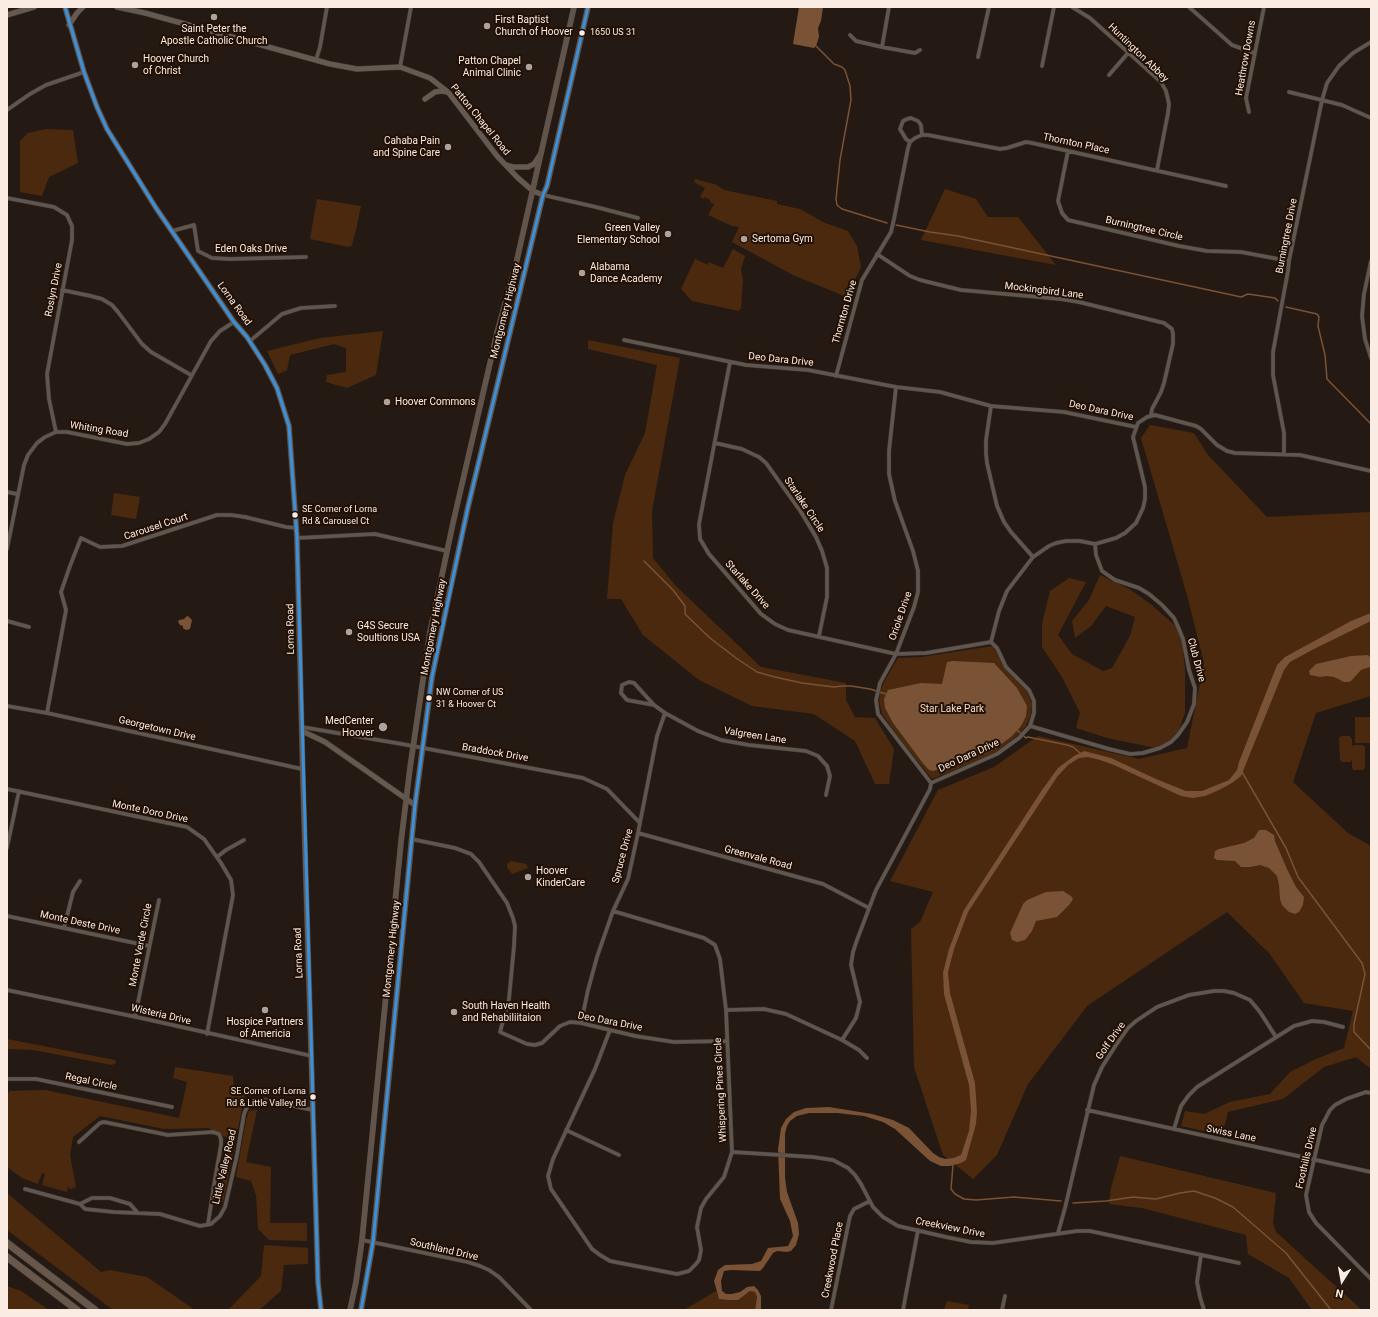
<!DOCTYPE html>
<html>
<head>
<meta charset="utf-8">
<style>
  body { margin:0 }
  #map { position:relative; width:1378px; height:1317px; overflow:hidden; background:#251a13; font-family:Roboto,sans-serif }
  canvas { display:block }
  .frame { position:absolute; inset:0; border:8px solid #faece3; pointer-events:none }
  .north { position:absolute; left:1322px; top:1261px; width:40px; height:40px; -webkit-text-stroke:3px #221004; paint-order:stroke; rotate:191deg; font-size:11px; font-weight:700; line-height:16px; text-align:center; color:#faece3 }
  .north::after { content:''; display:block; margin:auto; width:14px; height:18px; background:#faece3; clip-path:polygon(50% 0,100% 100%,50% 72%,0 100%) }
</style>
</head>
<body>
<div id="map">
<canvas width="1378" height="1317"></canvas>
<div class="frame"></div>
<div class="north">N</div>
</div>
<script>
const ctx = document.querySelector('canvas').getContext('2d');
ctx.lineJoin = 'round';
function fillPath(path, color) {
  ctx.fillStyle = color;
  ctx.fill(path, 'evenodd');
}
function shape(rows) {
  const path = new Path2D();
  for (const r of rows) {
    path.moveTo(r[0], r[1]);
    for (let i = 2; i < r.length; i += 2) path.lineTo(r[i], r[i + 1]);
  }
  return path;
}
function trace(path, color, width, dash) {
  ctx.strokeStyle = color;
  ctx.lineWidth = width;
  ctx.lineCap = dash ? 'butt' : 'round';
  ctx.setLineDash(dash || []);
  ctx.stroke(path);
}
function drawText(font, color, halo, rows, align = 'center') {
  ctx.font = font + ' Roboto,sans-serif';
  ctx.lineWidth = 4;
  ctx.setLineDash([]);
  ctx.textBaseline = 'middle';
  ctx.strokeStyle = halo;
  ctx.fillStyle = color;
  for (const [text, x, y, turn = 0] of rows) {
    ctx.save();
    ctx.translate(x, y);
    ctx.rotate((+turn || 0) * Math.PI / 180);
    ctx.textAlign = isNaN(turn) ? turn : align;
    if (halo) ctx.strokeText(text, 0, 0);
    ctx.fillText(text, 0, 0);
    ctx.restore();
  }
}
const green = shape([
  [46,129,73,130,78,163,49,177,42,196,20,192,20,141,28,133],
  [695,179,717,185,724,190,777,201,777,204,800,209,825,223,848,231,857,246,861,267,847,297,795,276,732,242,739,227,732,226,708,215,714,204,710,202,710,200,705,197,704,199,700,197,705,188,694,182],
  [945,189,976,199,988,217,1018,217,1056,265,921,240],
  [317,199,361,206,356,230,352,245,349,247,310,239],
  [733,249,745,256,741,269,743,280,741,308,739,311,692,301,681,289,695,259,708,265,709,262,723,268],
  [383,331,376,375,347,388,326,382,327,375,346,372,346,348,334,344,290,355,287,370,278,374,267,351,320,338],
  [588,340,680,358,652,511,653,558,675,585,761,667,846,683,846,700,855,717,875,718,894,749,889,784,875,784,855,741,814,714,752,706,699,680,643,635,621,599,607,599,613,523,625,475,645,433,657,365,588,349],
  [1150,425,1194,433,1208,455,1267,517,1371,512,1371,696,1316,713,1293,782,1348,833,1371,846,1371,1069,1356,1057,1324,1067,1283,1099,1228,1112,1222,1135,1181,1126,1185,1111,1204,1114,1230,1102,1270,1094,1290,1072,1316,1059,1344,1048,1353,1011,1304,1003,1269,953,1227,912,1087,1006,1028,1084,997,1155,973,1179,943,1155,914,1067,911,929,920,922,933,892,890,881,938,790,994,767,1038,736,1139,759,1187,748,1204,663,1187,595,1141,438],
  [114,493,140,497,136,519,111,515],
  [1100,575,1129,589,1152,605,1181,631,1185,669,1185,713,1175,741,1156,748,1107,738,1076,728,1080,713,1062,677,1042,647,1042,624,1050,591,1069,578,1086,582,1058,635,1072,654,1103,671,1112,668,1130,636,1135,617,1106,606,1091,626,1075,638,1072,621,1089,600],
  [993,646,1005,669,1027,691,1032,704,1031,715,1026,726,1015,738,996,753,932,779,903,743,882,714,879,701,880,693,883,684,898,658,921,657],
  [1355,717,1371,717,1371,743,1355,743],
  [1342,736,1349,736,1352,739,1352,746,1354,745,1363,745,1365,747,1365,768,1363,770,1354,770,1352,768,1352,760,1350,762,1342,762,1340,760,1339,738],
  [511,861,526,864,528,868,512,874,507,867,507,864],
  [7,1039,115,1060,116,1063,112,1065,33,1050,7,1049],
  [175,1067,233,1076,234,1088,245,1094,223,1202,217,1202,231,1140,208,1128,164,1129,100,1116,73,1137,70,1155,76,1187,70,1189,68,1186,67,1192,42,1185,45,1174,42,1173,38,1184,22,1178,8,1168,7,1169,7,1094,10,1091,45,1090,179,1118,187,1082,173,1078],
  [257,1110,246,1162,271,1167,270,1223,307,1223,307,1241,269,1240,258,1229,256,1195,251,1181,236,1177,246,1120,249,1111],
  [1120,1156,1276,1193,1273,1223,1276,1232,1362,1310,1312,1310,1289,1278,1248,1254,1246,1235,1142,1208,1109,1204,1111,1188],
  [7,1193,101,1272,110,1270,147,1277,195,1310,113,1310,7,1230],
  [264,1245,308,1248,308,1264,284,1265,281,1291,259,1310,228,1310,261,1276],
  [7,1286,21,1291,49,1310,7,1310],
  [716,1291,719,1298,746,1294,750,1291,755,1292,757,1297,755,1310,684,1310],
  [947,1301,969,1305,968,1310,944,1310]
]);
const water = shape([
  [799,7,823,7,821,21,818,28,819,37,816,46,814,48,793,44],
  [1371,613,1371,621,1312,650,1290,662,1284,670,1241,776,1232,783,1219,790,1205,796,1193,798,1181,796,1114,765,1100,760,1088,757,1079,758,1068,765,1057,777,968,912,954,949,948,972,950,993,975,1083,977,1112,976,1124,966,1160,961,1163,950,1166,941,1166,930,1161,895,1129,883,1122,864,1116,837,1113,809,1113,797,1116,790,1121,787,1126,785,1134,785,1178,787,1192,798,1223,799,1234,796,1245,791,1251,787,1252,777,1251,773,1253,763,1268,760,1271,731,1270,724,1271,721,1281,722,1291,726,1294,732,1294,740,1292,747,1287,754,1286,758,1290,761,1296,761,1310,755,1310,757,1297,755,1292,750,1291,738,1300,729,1300,719,1299,714,1281,718,1270,725,1265,752,1264,761,1261,768,1248,788,1246,793,1236,790,1221,780,1199,778,1149,781,1128,786,1119,794,1112,806,1108,829,1107,872,1114,893,1120,909,1128,933,1153,939,1157,945,1159,954,1158,961,1155,969,1131,971,1111,969,1085,944,994,943,973,949,949,964,910,1042,790,1058,768,1074,756,1084,751,1111,758,1156,779,1186,791,1202,791,1229,780,1237,770,1239,762,1277,665,1285,657,1351,621],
  [187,616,189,617,192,620,190,629,186,630,183,628,183,626,180,625,178,622,179,620,184,619],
  [1368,655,1371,658,1370,667,1361,670,1351,681,1348,682,1344,682,1334,677,1327,676,1320,677,1310,675,1309,671,1316,664,1351,656],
  [953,661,994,663,1017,688,1027,706,1026,716,1021,726,1012,736,995,749,984,754,933,771,929,770,922,762,893,723,885,708,884,699,888,690,921,683,942,684,947,662],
  [1259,830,1266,830,1274,835,1275,841,1287,869,1296,887,1304,897,1303,905,1299,912,1295,914,1289,912,1282,905,1280,899,1279,885,1277,876,1269,868,1260,865,1250,867,1241,867,1235,861,1217,860,1214,858,1215,851,1219,849,1244,843,1254,838],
  [1063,891,1071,896,1073,899,1070,904,1057,917,1036,921,1032,931,1025,940,1017,942,1012,940,1010,933,1023,904,1027,900,1046,892]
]);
const stream = shape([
  [816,46,834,64,842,67,845,70,850,86,851,100,840,160,836,199,837,205,842,209,887,223],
  [896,225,930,232,958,236,1232,295,1241,297,1248,294,1275,298,1278,301],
  [1286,307,1317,314,1319,317,1318,326,1325,355,1327,379,1371,424],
  [644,561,673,590,685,606,685,614,710,638,736,658,757,672,775,677,802,683,834,687,842,686,851,686,870,689,886,694],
  [1017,730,1026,738,1028,737,1067,745,1073,747,1080,753],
  [1242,772,1286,848,1298,877,1362,963,1365,974,1354,1024,1354,1032,1371,1050],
  [953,1165,951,1189,955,1194,964,1199,976,1200,1014,1197,1061,1201],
  [1073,1203,1106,1201,1133,1197,1156,1199,1180,1193,1194,1191,1215,1198,1233,1207,1286,1253,1331,1310]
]);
const street = shape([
  [1072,7,1090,18,1161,82,1166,91,1169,104,1168,113,1157,170],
  [1189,7,1232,45,1254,53],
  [850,35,856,41,882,47,915,53,920,50],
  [882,47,889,7],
  [978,57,989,7],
  [316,60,320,47,327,7],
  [1042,66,1054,7],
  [400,67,411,7],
  [1109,75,1128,53],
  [1289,92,1342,105,1371,118],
  [7,110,30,94,46,85,84,72],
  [1249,112,1246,98,1264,7],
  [910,142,906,139,900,129,903,121,907,119,911,118,918,121,921,125,922,135],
  [1068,151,1058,201,1062,213,1068,220,1179,246,1207,251,1241,252,1289,261],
  [543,195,596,207,638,218],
  [7,198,54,207,67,215,72,226,72,240,47,374,49,399,56,432],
  [172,231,194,225,198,251,212,258,230,259,306,257],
  [877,254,910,276,920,280,961,290,1061,299,1079,302,1164,323,1172,329,1173,334,1173,344,1164,383,1161,392,1152,409,1151,415],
  [1371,261,1364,294,1362,316,1365,339,1371,358],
  [62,290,91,296,102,299,112,305,118,312,142,344,151,352,191,375],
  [624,340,746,365,808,370,896,387,940,392,991,406,1064,412,1136,427],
  [250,341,282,314,301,308,335,306],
  [730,362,699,524,700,539,709,554,761,614,775,624,788,630,896,654,926,653,991,642],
  [836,376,862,280,891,232,894,219,908,148,910,142,915,138,922,135,928,135,1000,149,1007,148,1026,142,1032,143,1226,186],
  [896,387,889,451,889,474,895,501,913,551,918,571,918,592,914,607,896,654,880,683,876,700,878,714,931,783],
  [991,406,986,440,986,453,987,463,997,506,1004,522,1011,532,1033,557],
  [715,443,742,449,759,457,766,463,801,512,816,537,822,551,827,568,827,597,819,636],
  [1284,454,1284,433,1273,375,1273,352,1288,271,1289,261,1322,100,1327,83,1339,66,1353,53,1371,42],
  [7,492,17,494],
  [297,538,375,534,447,551],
  [7,549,24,465,28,455,37,443,45,437,56,432,67,432,127,444,139,443,149,439,159,432,165,424,211,341,220,331,234,322],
  [7,621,29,627],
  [991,642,999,611,1007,591,1033,557,1049,546,1056,543,1066,541,1080,541,1095,544,1116,538,1125,533,1136,523,1143,508,1145,499,1145,487,1133,437,1138,423,1147,417,1155,415,1196,426,1201,429,1217,445,1227,451,1235,453,1300,455,1371,471],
  [654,705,627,700,621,693,622,685,629,682,634,683,654,705,665,713,698,731,721,740,749,745,806,751,818,756,827,766,830,776,826,795],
  [7,706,47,713,302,769],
  [47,713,66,610,61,592,70,566,81,538,100,547,122,546,217,515,231,515,245,517,286,527,297,528],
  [1030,726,1109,749,1130,754,1143,753,1160,748,1171,742,1178,735,1187,722,1194,704,1195,688,1189,670,1183,639,1179,629,1174,618,1162,605,1149,594,1139,588,1115,580,1102,571,1096,555,1095,544],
  [302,727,402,744,583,778,607,789,640,823],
  [931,783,997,754,1019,738,1030,726,1034,713,1034,701,1029,690,1006,667,997,648,991,642],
  [7,789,187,827,204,839,221,863,231,880,233,895,207,1034],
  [638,833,823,884,869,908],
  [411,839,455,848,471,854,479,862,507,903,513,918,515,926,514,946,509,999,500,1032,527,1044,535,1045,542,1043,560,1026,570,1022,581,1023,635,1036,674,1042,727,1041],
  [7,848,19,791],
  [217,857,226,850,244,840],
  [7,916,149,946],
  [64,928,73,892,80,881],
  [7,990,141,1018,312,1056],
  [726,1010,764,1009,786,1014,842,1040,859,1050,867,1058],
  [135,1017,159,900],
  [581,1023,588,990,597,957,613,911,628,879,638,833,657,736,665,713],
  [610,1030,595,1069,553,1159,548,1176,551,1189,592,1249,600,1255,610,1261,677,1274,689,1271,696,1264,699,1260,701,1250,697,1227,701,1208,706,1199,724,1177,732,1152,726,1010,720,959,715,945,704,938,613,911],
  [842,1040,856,1018,860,1002,851,965,853,952,857,940,876,890,930,789,931,783],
  [7,1079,36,1079,172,1107],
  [1371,1093,1366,1092,1346,1099,1335,1105,1330,1110,1322,1125,1306,1195,1309,1212,1316,1223,1371,1279],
  [1087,1110,1371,1172],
  [1174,1129,1181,1106,1189,1095,1197,1087,1294,1026,1312,1021,1324,1022,1343,1027],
  [566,1130,619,1155],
  [79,1142,100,1123,104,1122,168,1135,213,1132,219,1134,221,1139,221,1145,215,1179,208,1224],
  [732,1152,813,1157,833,1160,848,1168,855,1175,861,1184,873,1207,883,1217,898,1226,946,1237,971,1242,993,1243,1077,1231,1090,1231,1239,1263],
  [25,1189,80,1204,85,1209,114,1212,160,1214,200,1226,211,1224,220,1216,225,1207,237,1155,244,1114,247,1107,265,1100,313,1110],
  [80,1204,92,1198,110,1198,130,1204,137,1212],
  [1058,1233,1065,1208,1094,1085,1102,1067,1116,1045,1128,1028,1136,1021,1157,1007,1189,995,1214,991,1224,991,1234,993,1250,1000,1260,1012,1276,1037],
  [362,1240,468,1262,480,1266,489,1270,499,1277,531,1310],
  [1201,1255,1197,1282,1200,1297,1204,1310],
  [831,1310,850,1216,854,1209,870,1201],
  [903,1310,918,1230],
  [1002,1310,1005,1296]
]);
const secondary = shape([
  [65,7,84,72,97,107,107,129,156,208,234,322,247,337,265,365,277,388,289,426,297,538,303,783,318,1282,321,1310],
  [117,7,145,13,330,64,357,69,400,67,430,78,448,92,497,156,518,178,533,191,543,195],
  [7,15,34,7],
  [69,25,77,13,83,7],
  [425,99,435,92,441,91,447,92],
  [506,165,513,167,528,167,534,164,540,155],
  [302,731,325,742,415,805]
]);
const primary = shape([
  [350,1310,356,1282,362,1240,401,842,410,768,430,632,453,523,497,333,516,264,574,7],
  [361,1310,373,1242,415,805,432,677,448,600,468,507,543,195,547,186,588,7]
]);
const highway = shape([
  [7,1243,95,1310],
  [7,1257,77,1310]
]);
const bus1 = shape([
  [65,7,84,72,97,107,107,129,156,208,234,322,247,337,265,365,277,388,289,426,297,538,318,1282,321,1310],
  [361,1310,373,1242,415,805,432,677,468,507,543,195,547,186,588,7]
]);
const markers = [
  [214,17,4,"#afa29a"],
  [487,26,4,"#afa29a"],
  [582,33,3.5,"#faece3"],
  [135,65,4,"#afa29a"],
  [529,67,4,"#afa29a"],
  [448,147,4,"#afa29a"],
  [668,234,4,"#afa29a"],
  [744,239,4,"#afa29a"],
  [582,273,4,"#afa29a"],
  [387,402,4,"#afa29a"],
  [295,515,3.5,"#faece3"],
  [349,632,4,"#afa29a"],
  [429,698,3.5,"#faece3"],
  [383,727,5,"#afa29a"],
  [528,877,4,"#afa29a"],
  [265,1010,4,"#afa29a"],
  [454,1012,4,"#afa29a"],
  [313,1097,3.5,"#faece3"]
];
const busNames = [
  ["1650 US 31",590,33],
  ["SE Corner of Lorna",302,510],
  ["Rd & Carousel Ct",302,522],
  ["NW Corner of US",436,693],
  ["31 & Hoover Ct",436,705],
  ["SE Corner of Lorna",306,1092,"right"],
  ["Rd & Little Valley Rd",306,1104,"right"]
];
const poiNames = [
  ["First Baptist",495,20],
  ["Church of Hoover",495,32],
  ["Saint Peter the",214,29,"center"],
  ["Apostle Catholic Church",214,41,"center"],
  ["Hoover Church",143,59],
  ["of Christ",143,71],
  ["Patton Chapel",521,61,"right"],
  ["Animal Clinic",521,73,"right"],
  ["Cahaba Pain",440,141,"right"],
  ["and Spine Care",440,153,"right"],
  ["Green Valley",660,228,"right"],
  ["Elementary School",660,240,"right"],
  ["Sertoma Gym",752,239],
  ["Alabama",590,267],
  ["Dance Academy",590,279],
  ["Hoover Commons",395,402],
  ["G4S Secure",357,626],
  ["Soultions USA",357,638],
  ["MedCenter",374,721,"right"],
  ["Hoover",374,733,"right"],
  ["Hoover",536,871],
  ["KinderCare",536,883],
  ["South Haven Health",462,1006],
  ["and Rehabiliitaion",462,1018],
  ["Hospice Partners",265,1022,"center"],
  ["of Americia",265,1034,"center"]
];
const streetNames = [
  ["Huntington Abbey",1138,53,44],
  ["Heathrow Downs",1246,58,-80],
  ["Patton Chapel Road",480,120,51],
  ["Thornton Place",1076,144,12],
  ["Burningtree Circle",1144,229,13],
  ["Burningtree Drive",1287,236,-79],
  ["Eden Oaks Drive",251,249],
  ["Roslyn Drive",54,290,-79],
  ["Mockingbird Lane",1044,291,7],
  ["Lorna Road",234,304,54],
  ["Montgomery Highway",506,311,-76],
  ["Thornton Drive",845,312,-74],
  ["Deo Dara Drive",781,360,6],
  ["Deo Dara Drive",1101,411,12],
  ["Whiting Road",99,430,9],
  ["Starlake Circle",804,505,56],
  ["Carousel Court",156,527,-18],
  ["Starlake Drive",747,585,48],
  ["Oriole Drive",901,616,-71],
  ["Montgomery Highway",434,627,-79],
  ["Lorna Road",291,629,-91],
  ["Club Drive",1196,660,75],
  ["Georgetown Drive",157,729,13],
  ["Valgreen Lane",755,736,9],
  ["Braddock Drive",495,753,10],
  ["Deo Dara Drive",969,756,-25],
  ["Monte Doro Drive",150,812,12],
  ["Spruce Drive",623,856,-75],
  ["Greenvale Road",758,858,15],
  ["Monte Deste Drive",80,923,12],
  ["Monte Verde Circle",141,945,-79],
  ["Montgomery Highway",392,949,-84],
  ["Lorna Road",299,953,-92],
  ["Wisteria Drive",161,1015,13],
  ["Deo Dara Drive",610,1022,11],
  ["Golf Drive",1111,1041,-55],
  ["Regal Circle",91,1082,12],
  ["Whispering Pines Circle",721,1090,-93],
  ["Swiss Lane",1231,1134,12],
  ["Foothills Drive",1307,1158,-77],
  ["Little Valley Road",225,1167,-77],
  ["Creekview Drive",950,1228,11],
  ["Southland Drive",444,1250,13],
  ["Creekwood Place",833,1260,-79]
];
const parkNames = [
  ["Star Lake Park",952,709]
];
fillPath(green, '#4b290e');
fillPath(water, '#7a5236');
trace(stream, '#7a5236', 1.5);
trace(street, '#413833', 4.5);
trace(secondary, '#413833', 6);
trace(primary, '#413833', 6);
trace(highway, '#413833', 8);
trace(street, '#5f5650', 3.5);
trace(secondary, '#655a52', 5);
trace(primary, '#61544a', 5.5);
trace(highway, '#68584c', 7);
trace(bus1, '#3a90db', 3);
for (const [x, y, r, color] of markers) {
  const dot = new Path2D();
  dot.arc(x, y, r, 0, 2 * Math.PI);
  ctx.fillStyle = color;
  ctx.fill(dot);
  trace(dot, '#221004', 1.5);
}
drawText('9px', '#faece3', '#221004', busNames, 'left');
drawText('10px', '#faece3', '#221004', poiNames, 'left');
drawText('10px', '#faece3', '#221004', streetNames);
drawText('10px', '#f8dbc8', '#221004', parkNames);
</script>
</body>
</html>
